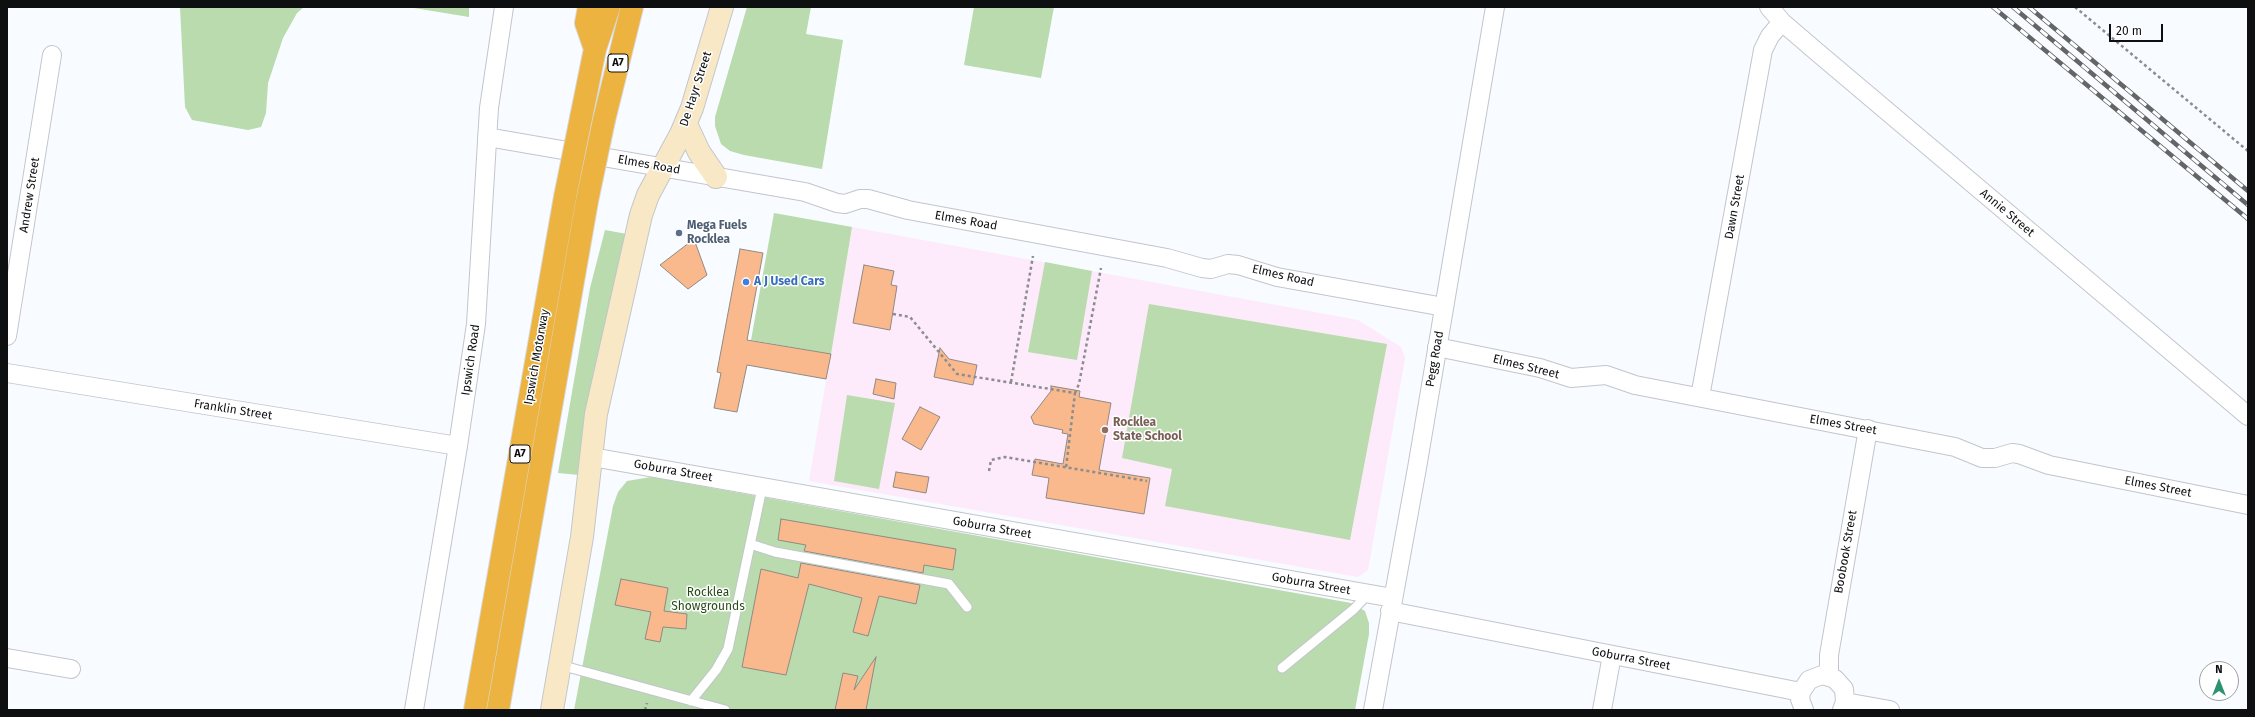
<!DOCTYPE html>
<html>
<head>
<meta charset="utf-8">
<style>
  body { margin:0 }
  #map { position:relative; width:2255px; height:717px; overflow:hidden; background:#f8fbff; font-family:"Fira Sans",sans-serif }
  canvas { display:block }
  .frame { position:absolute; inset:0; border:8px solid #0e0f11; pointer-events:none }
  .north { position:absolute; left:2199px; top:661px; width:40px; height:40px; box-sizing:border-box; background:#fff; border:1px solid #9f9fa0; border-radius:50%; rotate:0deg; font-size:11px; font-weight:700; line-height:16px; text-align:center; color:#0e0f11 }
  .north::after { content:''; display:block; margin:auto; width:14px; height:18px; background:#2b9370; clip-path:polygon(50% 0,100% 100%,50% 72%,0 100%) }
  .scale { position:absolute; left:2109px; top:24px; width:54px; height:18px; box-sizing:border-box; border:2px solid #0e0f11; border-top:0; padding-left:5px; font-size:12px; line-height:14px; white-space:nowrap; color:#0e0f11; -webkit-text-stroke:3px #fff; paint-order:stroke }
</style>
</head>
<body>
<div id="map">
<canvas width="2255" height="717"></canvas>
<div class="frame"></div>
<div class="north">N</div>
<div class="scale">20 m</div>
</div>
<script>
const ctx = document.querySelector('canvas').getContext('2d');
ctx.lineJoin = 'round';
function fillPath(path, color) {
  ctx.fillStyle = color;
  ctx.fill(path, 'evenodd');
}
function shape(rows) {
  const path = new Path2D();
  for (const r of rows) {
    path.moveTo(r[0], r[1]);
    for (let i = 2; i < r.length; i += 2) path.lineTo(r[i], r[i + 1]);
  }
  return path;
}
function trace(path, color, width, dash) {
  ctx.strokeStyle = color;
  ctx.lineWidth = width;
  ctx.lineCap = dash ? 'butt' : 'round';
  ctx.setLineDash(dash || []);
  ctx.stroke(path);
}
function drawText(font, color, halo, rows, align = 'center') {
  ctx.font = font + ' "Fira Sans",sans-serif';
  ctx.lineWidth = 3;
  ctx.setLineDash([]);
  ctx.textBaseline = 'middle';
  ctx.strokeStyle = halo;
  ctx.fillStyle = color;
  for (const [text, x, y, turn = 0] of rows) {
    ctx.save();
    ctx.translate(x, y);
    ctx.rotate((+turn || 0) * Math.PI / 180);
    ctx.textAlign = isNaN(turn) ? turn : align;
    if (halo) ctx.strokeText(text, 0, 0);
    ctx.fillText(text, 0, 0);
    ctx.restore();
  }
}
const education = shape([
  [852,227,1358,320,1401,347,1405,358,1368,570,1358,577,809,481]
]);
const green = shape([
  [180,7,304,7,297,13,283,38,268,83,266,113,261,127,248,130,192,120,185,107],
  [408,7,469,7,469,17],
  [747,7,811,7,806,34,843,40,822,169,744,155,730,151,721,144,715,126,715,117],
  [974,7,1054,7,1041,78,964,65],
  [774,213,852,227,831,354,751,340],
  [605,230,627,234,579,475,558,473,590,288],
  [1045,262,1092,271,1077,360,1028,352],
  [1149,304,1387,344,1350,540,1165,506,1172,469,1122,458],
  [847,395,895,403,879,489,834,481],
  [651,477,1351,603,1365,611,1369,623,1369,634,1355,710,574,710,613,506,618,492,627,481]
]);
const building = shape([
  [694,239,707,275,688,289,660,265,694,239],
  [740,249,763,253,747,340,831,354,826,379,747,365,737,412,714,408,721,373,717,372,740,249],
  [864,265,894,271,891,285,897,286,890,330,853,323,864,265],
  [940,348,949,359,977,365,973,385,934,377,940,348],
  [876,379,896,383,894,399,873,394,876,379],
  [1051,386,1080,391,1079,397,1111,403,1099,470,1150,478,1144,514,1046,498,1049,478,1032,475,1035,459,1063,464,1068,434,1062,433,1063,430,1034,424,1031,417,1051,391,1051,386],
  [920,407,940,417,921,450,902,439,920,407],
  [896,472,929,477,926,493,893,487,896,472],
  [781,519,956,549,953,570,924,565,923,573,804,551,806,545,778,540,781,519],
  [801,563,920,585,916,604,879,596,868,636,853,632,862,598,809,584,786,675,742,667,761,569,798,578,801,563],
  [621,579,668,588,664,611,687,614,686,629,663,627,660,642,645,639,651,612,615,605,621,579],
  [876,657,866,710,835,710,843,673,858,676,854,690,876,657]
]);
const path = shape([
  [2075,7,2248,151],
  [893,314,910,317,957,374,1075,393,1066,468],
  [1011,382,1033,256],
  [1075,393,1079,384,1101,268],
  [989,471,991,460,1005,457,1147,481],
  [645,710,647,703]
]);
const lane = shape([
  [750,544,775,552,949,584,967,607],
  [560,665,725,710],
  [1282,668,1354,609,1368,594],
  [691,701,716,670,728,649,762,488]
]);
const street = shape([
  [1769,7,1782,22,1817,52,2248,416],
  [487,137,805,192,837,203,845,204,860,199,868,199,908,210,1167,258,1202,268,1211,269,1228,264,1238,265,1277,277,1444,307],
  [7,336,52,55],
  [1437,347,1540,368,1571,378,1606,375,1635,385,1955,447,1982,458,1995,458,2012,453,2019,454,2049,465,2248,505],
  [7,373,458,446],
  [1700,397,1763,50,1770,36,1782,22],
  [592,457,1393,598],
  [1390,611,1801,692],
  [7,658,71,669],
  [1829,676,1829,655,1868,429],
  [1845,702,1890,710],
  [414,710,458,446,476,324,489,108,504,7],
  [1373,710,1417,468,1495,7],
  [1602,710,1612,655],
  [1804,710,1800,699,1801,692,1809,680,1822,675,1835,679,1844,689,1845,702,1842,710]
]);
const secondary = shape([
  [686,124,699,152,716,177],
  [552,710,582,537,596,414,641,215,648,195,681,134,692,108,722,7]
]);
const highway = shape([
  [589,7,586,23,595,49],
  [581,118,595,49,609,7],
  [604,120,632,7],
  [475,710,565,197],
  [498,710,587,201]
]);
const rail = shape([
  [1993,7,2248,219],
  [2013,7,2248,205],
  [2029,7,2248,191]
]);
const highwayBridge = shape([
  [565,197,581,118],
  [587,201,604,120]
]);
const markers = [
  [679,233,4,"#5c6f8a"],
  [746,282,4,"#3f7fe0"],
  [1105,430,4,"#8d6e63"]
];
const shields = [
  [618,63,20],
  [520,454,20]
];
const shieldNames = [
  ["A7",618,63],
  ["A7",520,454]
];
const streetNames = [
  ["De Hayr Street",696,89,-72],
  ["Elmes Road",649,165,10],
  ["Andrew Street",30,195,-81],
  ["Dawn Street",1735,207,-80],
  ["Annie Street",2007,213,40],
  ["Elmes Road",966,221,10],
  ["Elmes Road",1283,276,13],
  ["Ipswich Motorway",537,357,-80],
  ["Pegg Road",1435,359,-80],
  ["Ipswich Road",471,360,-82],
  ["Elmes Street",1526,367,14],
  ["Franklin Street",233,410,9],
  ["Elmes Street",1843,425,10],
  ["Goburra Street",673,471,10],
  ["Elmes Street",2158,487,11],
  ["Goburra Street",992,528,10],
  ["Boobook Street",1846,552,-80],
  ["Goburra Street",1311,584,10],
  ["Goburra Street",1631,659,11]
];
const serviceNames = [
  ["Mega Fuels",687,226],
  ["Rocklea",687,240]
];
const shopNames = [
  ["A J Used Cars",754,282]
];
const educationNames = [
  ["Rocklea",1113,423],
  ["State School",1113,437]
];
const parkNames = [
  ["Rocklea",708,593],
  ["Showgrounds",708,607]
];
fillPath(education, '#fdeafb');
fillPath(green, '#b9dbad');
fillPath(building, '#fab98c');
trace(building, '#908a85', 1);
trace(lane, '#c2c6cc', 11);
trace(street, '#c2c6cc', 20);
trace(secondary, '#c2c6cc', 24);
trace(highway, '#d8d9d9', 24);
trace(path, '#8b8d90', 2.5, [3, 3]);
trace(lane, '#fff', 9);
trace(street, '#fff', 18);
trace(secondary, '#f9e8c6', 22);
trace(highway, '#ecb340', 22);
trace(rail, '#636567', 4.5);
trace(rail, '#fff', 3, [9]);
trace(highwayBridge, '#d8d9d9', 24, []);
trace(highwayBridge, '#ecb340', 22);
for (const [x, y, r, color] of markers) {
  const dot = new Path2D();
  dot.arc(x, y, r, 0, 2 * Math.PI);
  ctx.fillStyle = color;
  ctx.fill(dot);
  trace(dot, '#fff', 1.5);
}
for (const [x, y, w] of shields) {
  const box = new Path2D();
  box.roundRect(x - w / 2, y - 9, w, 18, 3);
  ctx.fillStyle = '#fff';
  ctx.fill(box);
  trace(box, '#0e0f11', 1);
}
drawText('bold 11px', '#0e0f11', null, shieldNames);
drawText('12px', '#0e0f11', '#fff', streetNames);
drawText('bold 12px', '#4e5e75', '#fff', serviceNames, 'left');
drawText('bold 12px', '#366cbe', '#fff', shopNames, 'left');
drawText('bold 12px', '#785e54', '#fff', educationNames, 'left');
drawText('12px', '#284c18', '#fff', parkNames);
</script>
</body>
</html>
